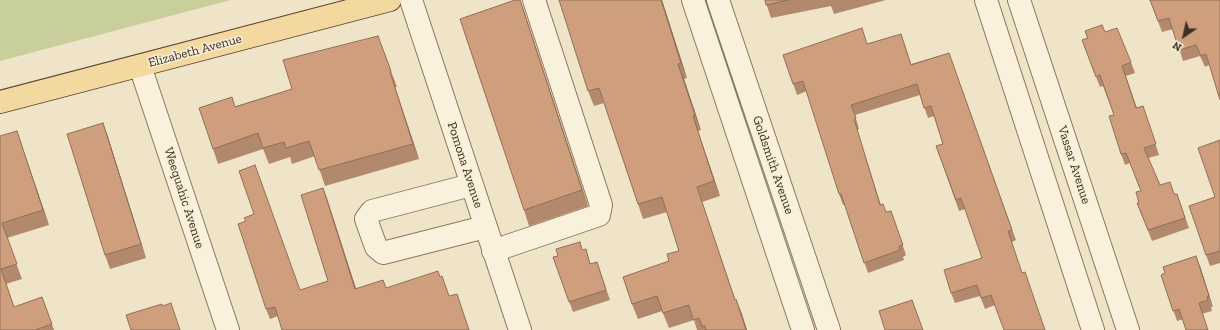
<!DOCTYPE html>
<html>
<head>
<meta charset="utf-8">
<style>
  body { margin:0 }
  #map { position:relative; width:1220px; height:330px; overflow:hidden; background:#f0e4c8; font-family:"Zilla Slab",serif }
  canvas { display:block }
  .north { position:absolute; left:1164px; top:16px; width:40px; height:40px; -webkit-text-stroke:3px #f7eed8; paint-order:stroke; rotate:214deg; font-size:11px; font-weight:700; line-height:16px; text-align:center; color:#3d2e20 }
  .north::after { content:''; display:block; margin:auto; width:14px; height:18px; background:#3d2e20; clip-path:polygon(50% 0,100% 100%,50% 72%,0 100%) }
</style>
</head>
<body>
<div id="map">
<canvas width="1220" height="330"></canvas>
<div class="north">N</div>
</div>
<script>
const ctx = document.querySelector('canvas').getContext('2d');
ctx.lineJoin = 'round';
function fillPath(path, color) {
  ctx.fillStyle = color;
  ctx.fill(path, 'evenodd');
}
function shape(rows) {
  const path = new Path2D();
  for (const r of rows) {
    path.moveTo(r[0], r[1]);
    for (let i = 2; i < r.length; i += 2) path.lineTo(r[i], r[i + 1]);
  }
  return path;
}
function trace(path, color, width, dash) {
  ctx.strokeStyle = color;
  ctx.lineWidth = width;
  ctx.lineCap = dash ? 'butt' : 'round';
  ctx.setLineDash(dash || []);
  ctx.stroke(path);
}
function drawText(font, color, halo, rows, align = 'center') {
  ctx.font = font + ' "Zilla Slab",serif';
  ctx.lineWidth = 3;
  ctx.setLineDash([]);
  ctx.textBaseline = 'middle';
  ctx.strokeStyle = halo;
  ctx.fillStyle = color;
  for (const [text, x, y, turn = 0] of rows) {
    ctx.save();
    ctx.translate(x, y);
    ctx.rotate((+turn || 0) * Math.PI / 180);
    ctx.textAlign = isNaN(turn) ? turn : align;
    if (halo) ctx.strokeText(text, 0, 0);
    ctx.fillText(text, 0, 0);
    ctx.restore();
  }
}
const green = shape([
  [0,0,231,0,0,61]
]);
const minor = shape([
  [411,0,520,330],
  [693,0,803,330],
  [718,0,829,330],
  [986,0,1093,330],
  [1019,0,1128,330],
  [140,66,228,330],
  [471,185,372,211,366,219,376,247,383,253,485,227],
  [493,251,599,215,601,205,534,0]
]);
const major = shape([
  [0,102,390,0]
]);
const wall = shape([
  [520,0,588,206,529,226,524,210],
  [662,0,687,78,684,79,701,130,698,131,720,196,702,202,735,299,736,299,747,330,697,330,694,320,669,328,662,311,638,319,632,304,669,261,679,251,667,212,643,219,604,103,594,106,588,91],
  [765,0,886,0,834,14,831,6,771,18],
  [1150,0,1220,0,1209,65,1205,67,1200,56,1183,61,1173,29,1162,32],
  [1085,31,1105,32,1131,62,1135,73,1126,76,1137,108,1146,116,1159,155,1148,158,1160,185,1174,194,1177,194,1189,228,1152,241,1137,203,1139,203,1141,191,1130,163,1125,165,1121,154,1114,115,1103,86,1100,87,1082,40,1087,38],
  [901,34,911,64,949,53,1016,240,1012,242,995,305,985,309,980,296,955,303,951,293,982,258,965,209,959,211,936,146,943,144,934,116,928,118,920,95,855,115,859,129,857,130,881,205,886,212,891,211,906,255,903,257,904,260,868,273,845,204,843,205,839,194,807,91,797,95,783,55,867,44],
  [378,36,397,87,395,87,419,159,325,186,315,156,292,164,290,157,269,164,263,149,218,164,213,149,236,106,292,89],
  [103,123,108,137,146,258,110,269,105,255],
  [0,136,22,146,49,225,7,238,22,279,6,284,14,307,42,297,54,330,0,330],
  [1220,140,1220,263,1210,266,1206,255,1215,197],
  [323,188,356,289,383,280,386,288,440,277,449,296,469,330,278,316,270,319,266,309,301,290,328,281],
  [582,250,591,264,597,262,610,300,573,312,553,257],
  [1200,266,1213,307,1211,307,1212,311,1177,321,1161,275]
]);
const shadedWall = shape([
  [520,0,525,14,588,206,582,190],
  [661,0,662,0,687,78,681,63],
  [678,64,684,79,701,130,695,115],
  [390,72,419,159,413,144],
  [693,116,698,131,720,196,714,181],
  [103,123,108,137,146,258,141,244],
  [17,131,22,146,49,225,43,210],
  [323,188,327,198,359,298,355,289],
  [1196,256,1200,266,1213,307,1209,296],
  [736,299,742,314,747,330,746,330]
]);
const building = shape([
  [515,0,520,0,582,190,524,210,460,19,515,0],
  [559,0,661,0,681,63,678,64,695,115,693,116,714,181,697,187,735,300,736,299,746,330,706,330,705,326,702,326,699,318,693,320,689,305,663,313,657,296,632,304,623,277,669,261,667,254,679,251,662,197,638,204,599,88,588,91,559,0],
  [765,0,789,0,766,5,765,0],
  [1150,0,1220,0,1220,100,1206,54,1201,56,1196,45,1179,50,1169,18,1158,21,1150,0],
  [1102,25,1105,32,1117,28,1131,62,1122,66,1136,108,1143,106,1156,144,1144,148,1160,185,1170,182,1174,194,1177,194,1185,218,1148,230,1137,203,1139,203,1136,192,1141,191,1126,153,1121,154,1109,116,1114,115,1100,75,1096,77,1082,40,1088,38,1085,31,1102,25],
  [862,28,867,44,901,34,911,65,949,53,1012,230,1008,231,1022,273,1025,272,1045,330,1004,330,991,295,981,298,977,285,951,293,944,270,982,258,961,198,956,200,936,146,943,144,931,106,924,108,917,84,851,105,856,118,854,119,880,205,883,204,886,212,891,211,903,245,899,246,900,250,864,263,841,194,839,194,803,81,793,84,783,55,862,28],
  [378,36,391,71,390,72,413,144,319,170,309,141,286,148,284,142,263,148,258,133,213,149,199,108,232,97,235,107,292,89,283,60,378,36],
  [103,123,141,244,105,255,67,134,103,123],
  [17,131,43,210,2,223,17,264,1,269,14,307,42,297,52,324,35,330,0,330,0,136,17,131],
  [1220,140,1220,251,1206,255,1189,206,1215,197,1198,148,1220,140],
  [255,165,300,290,328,281,301,195,323,188,355,289,383,280,386,288,438,271,440,277,442,276,449,296,457,294,469,330,282,330,275,307,266,309,238,224,246,221,244,218,254,214,239,171,255,165],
  [580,242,582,250,586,249,590,264,597,262,606,290,569,302,553,257,558,256,556,249,580,242],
  [1196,256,1209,296,1207,297,1208,300,1199,303,1208,330,1186,330,1179,309,1173,311,1161,275,1165,273,1163,267,1196,256],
  [912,300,923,330,885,330,879,311,912,300],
  [171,303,180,330,131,330,126,315,162,304,163,306,171,303]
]);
const streetNames = [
  ["Elizabeth Avenue",195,51,-15],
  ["Pomona Avenue",465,165,72],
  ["Goldsmith Avenue",773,165,71],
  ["Vassar Avenue",1074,165,72],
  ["Weequahic Avenue",184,198,72]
];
fillPath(green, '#c9cf9b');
trace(minor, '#8d765c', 24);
trace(major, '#5b4430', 24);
trace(minor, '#faf1dc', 22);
trace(major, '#f3d9a0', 22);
fillPath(wall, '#b2896c');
fillPath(shadedWall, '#916f58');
fillPath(building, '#cf9f7d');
trace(building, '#916f58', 1);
drawText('13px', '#3d2e20', '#f7eed8', streetNames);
</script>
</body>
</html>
